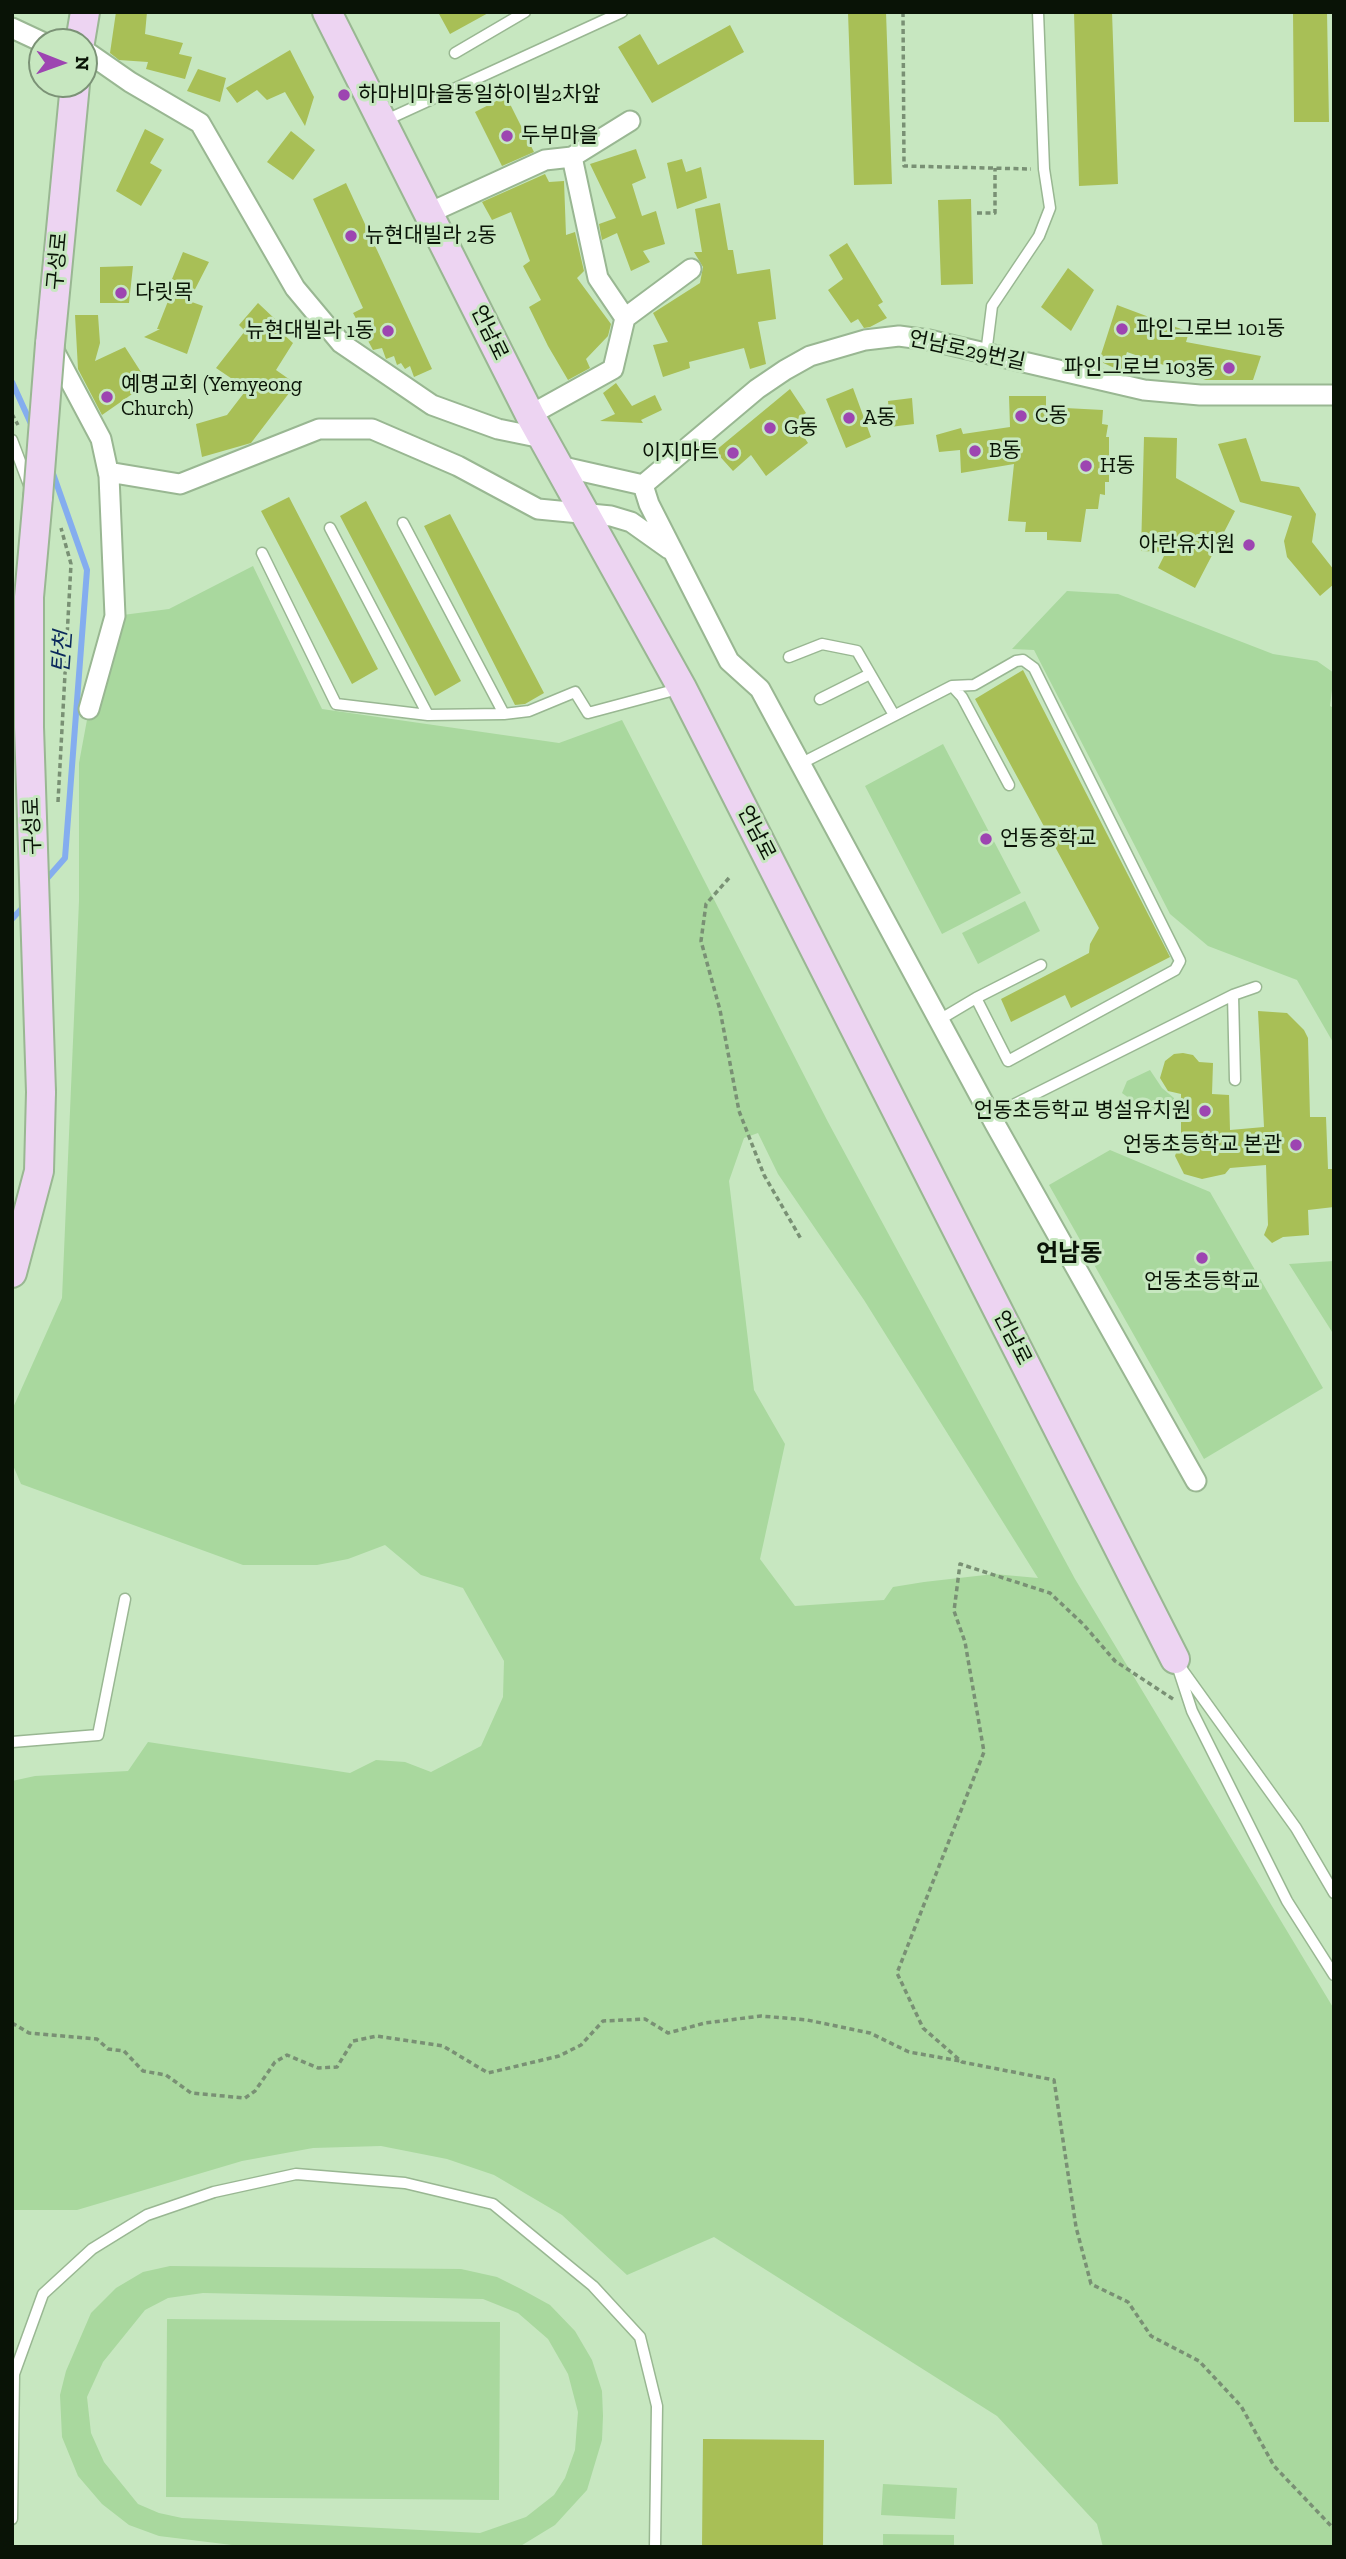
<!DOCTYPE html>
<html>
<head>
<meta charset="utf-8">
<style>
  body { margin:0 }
  #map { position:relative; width:1346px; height:2559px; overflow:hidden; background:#c7e7c0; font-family:"Zilla Slab",serif }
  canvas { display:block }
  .frame { position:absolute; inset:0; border:14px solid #091306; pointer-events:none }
  .north { position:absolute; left:28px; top:28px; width:70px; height:70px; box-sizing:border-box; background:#c7e7c0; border:2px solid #7b9276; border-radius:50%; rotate:91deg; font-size:19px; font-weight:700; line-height:28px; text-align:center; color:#091306 }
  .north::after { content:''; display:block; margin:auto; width:24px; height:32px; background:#9d45b1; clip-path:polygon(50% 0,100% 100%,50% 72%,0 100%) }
</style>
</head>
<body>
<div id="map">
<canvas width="1346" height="2559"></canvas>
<div class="frame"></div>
<div class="north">N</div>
</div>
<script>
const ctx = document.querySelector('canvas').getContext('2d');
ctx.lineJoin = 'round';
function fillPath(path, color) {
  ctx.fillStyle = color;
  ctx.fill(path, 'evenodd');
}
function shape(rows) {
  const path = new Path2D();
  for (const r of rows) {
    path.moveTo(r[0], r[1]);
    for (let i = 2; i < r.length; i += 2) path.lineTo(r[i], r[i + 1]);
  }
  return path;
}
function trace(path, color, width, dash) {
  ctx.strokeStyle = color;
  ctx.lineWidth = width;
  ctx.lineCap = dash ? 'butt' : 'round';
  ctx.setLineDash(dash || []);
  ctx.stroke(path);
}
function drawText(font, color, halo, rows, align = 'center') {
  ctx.font = font + ' "Zilla Slab","Noto Sans KR",serif';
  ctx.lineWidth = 6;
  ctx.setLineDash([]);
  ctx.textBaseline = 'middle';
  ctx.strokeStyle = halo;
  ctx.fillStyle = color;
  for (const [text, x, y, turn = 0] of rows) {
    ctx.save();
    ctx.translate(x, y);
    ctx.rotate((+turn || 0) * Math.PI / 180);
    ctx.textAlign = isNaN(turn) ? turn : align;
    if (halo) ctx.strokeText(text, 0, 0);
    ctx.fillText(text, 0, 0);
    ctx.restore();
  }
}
const green = shape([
  [253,566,322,709,559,743,622,720,828,1122,1075,1579,1334,2009,1334,2547,1103,2547,1097,2524,997,2416,714,2237,627,2275,562,2215,494,2175,447,2159,381,2146,313,2148,242,2161,77,2210,12,2210,12,1781,35,1776,128,1771,148,1742,350,1773,376,1760,405,1762,431,1772,481,1746,503,1697,504,1661,463,1588,421,1575,385,1545,348,1559,317,1565,243,1565,21,1484,12,1463,12,1410,62,1298,79,901,79,763,89,709,115,616,169,609],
  [758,1133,778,1174,864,1300,1038,1578,994,1574,924,1582,893,1587,884,1600,795,1606,760,1559,785,1444,754,1390,729,1181,744,1138],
  [1067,591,1118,594,1273,654,1317,661,1334,673,1330,706,1334,708,1334,1044,1297,980,1208,946,1170,914,1034,650,1012,649],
  [943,744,1021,893,942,934,865,786],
  [1025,901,1040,931,978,964,962,933],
  [1150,1070,1162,1088,1174,1098,1174,1112,1152,1115,1122,1093,1127,1081],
  [1110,1150,1210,1192,1323,1388,1204,1459,1049,1185],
  [1334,1261,1334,1335,1289,1264],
  [170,2266,461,2269,497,2277,521,2289,550,2305,575,2331,592,2360,602,2391,603,2416,602,2440,587,2490,555,2525,519,2547,240,2546,159,2536,129,2525,102,2504,78,2476,62,2437,60,2395,66,2371,91,2313,116,2288,143,2272],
  [203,2293,483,2299,518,2313,548,2339,568,2374,578,2412,575,2450,565,2478,554,2495,526,2517,480,2533,182,2518,159,2513,138,2504,104,2462,91,2433,87,2397,103,2362,145,2310,168,2298],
  [167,2319,500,2322,499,2500,166,2497],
  [883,2484,957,2488,955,2519,881,2515],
  [883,2534,954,2535,954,2547,883,2547]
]);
const stream = shape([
  [12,382,32,426],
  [43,883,65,858,87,570,51,468],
  [12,919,25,905]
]);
const building = shape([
  [116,12,147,12,145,34,183,43,179,54,192,57,185,79,146,69,148,62,119,60,110,53],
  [438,12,490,12,450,34],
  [848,12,886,12,892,184,854,185],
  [1074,12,1112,12,1118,184,1079,186],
  [1293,12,1327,12,1329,122,1294,122],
  [730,25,744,52,652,103,618,47,640,34,658,65],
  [290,50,314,97,305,126,285,92,267,100,257,90,237,103,226,88],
  [198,69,226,78,220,102,187,91],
  [506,96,534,152,502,166,475,112],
  [145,129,164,139,150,163,162,170,141,206,116,191],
  [291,131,315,150,293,180,267,162],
  [636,149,646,178,632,184,640,210,642,216,656,211,665,244,643,251,650,262,631,271,617,233,602,240,599,224,616,218,590,164],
  [682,159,686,172,701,167,707,198,677,209,667,163],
  [545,174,549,182,564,181,566,235,575,232,584,271,577,278,611,324,608,336,586,359,590,368,568,380,548,346,529,307,541,300,523,266,530,261,511,212,492,220,482,202],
  [346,183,432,369,414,377,410,366,405,369,401,363,397,365,394,356,386,359,382,348,373,350,353,313,363,308,313,199],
  [971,199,973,284,941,285,938,200],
  [720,203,728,250,733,250,737,274,770,269,776,319,758,322,766,364,750,369,744,348,689,362,690,368,663,377,653,345,668,342,653,313,700,283,703,267,694,252,702,252,695,209],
  [847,243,883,302,878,305,887,318,870,327,864,328,858,319,851,323,828,290,843,279,829,255],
  [183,252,209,262,189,301,203,306,187,354,144,337,160,329,157,329,176,281,172,279],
  [133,266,129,303,100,303,100,267],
  [1068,268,1094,290,1071,331,1041,307],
  [258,303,276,320,273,325,293,343,276,370,296,384,251,443,202,457,196,424,227,415,247,389,216,368,245,331,239,325],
  [1117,305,1189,332,1186,342,1261,356,1253,380,1206,380,1127,352,1121,371,1099,361],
  [75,315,98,315,100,343,95,361,125,347,148,383,102,415,78,369],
  [616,383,632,406,655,395,662,410,641,420,643,423,600,421,615,414,603,393],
  [853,388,871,437,846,448,826,399],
  [790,389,806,413,794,422,808,443,766,476,751,455,733,471,715,451],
  [1009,396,1046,396,1046,407,1103,410,1102,424,1108,425,1106,437,1109,437,1109,482,1105,482,1105,495,1100,494,1098,509,1086,509,1081,542,1047,540,1047,532,1025,532,1026,522,1008,521,1014,464,961,473,960,450,939,452,936,435,961,428,963,434,1010,427],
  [912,398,914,424,890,427,888,401],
  [1144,437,1177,438,1176,478,1235,511,1195,588,1158,568,1166,552,1141,551],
  [1246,438,1261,481,1299,487,1316,514,1312,542,1334,570,1334,584,1320,596,1287,557,1284,541,1292,516,1240,502,1218,444],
  [289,497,378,669,352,684,261,511],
  [366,501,461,681,435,696,340,516],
  [450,514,544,693,525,704,515,705,424,526],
  [1023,670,1170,957,1071,1008,1065,995,1011,1022,1001,999,1089,953,1090,944,1099,928,975,699],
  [1258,1011,1287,1013,1304,1030,1308,1038,1310,1117,1326,1117,1328,1169,1334,1169,1334,1207,1308,1210,1309,1235,1283,1237,1272,1243,1264,1235,1268,1225,1266,1165,1230,1168,1225,1174,1202,1179,1184,1174,1175,1156,1181,1138,1181,1094,1168,1091,1160,1078,1165,1061,1174,1054,1183,1053,1193,1055,1199,1062,1213,1063,1212,1094,1229,1095,1230,1130,1264,1127],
  [703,2439,824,2440,823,2547,702,2547]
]);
const path = shape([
  [903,12,904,166,1031,169],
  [977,213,995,213,995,168],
  [12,414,18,425],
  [58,802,71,564,61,528],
  [729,878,706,904,701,941,720,1010,739,1111,764,1175,801,1239],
  [1173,1699,1115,1661,1083,1624,1050,1593,960,1564,954,1611,965,1642,984,1752,897,1973,923,2028,962,2062,1054,2080,1076,2227,1091,2284,1128,2302,1151,2336,1199,2361,1241,2406,1274,2466,1334,2529],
  [12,2023,29,2033,97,2039,108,2049,124,2051,143,2071,166,2075,191,2093,245,2098,255,2091,275,2062,287,2055,318,2068,337,2067,353,2041,377,2036,443,2046,488,2073,559,2056,581,2045,603,2021,645,2019,668,2033,705,2023,761,2016,807,2020,870,2033,909,2052,960,2061]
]);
const service = shape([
  [455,53,525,12],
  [384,121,622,12],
  [986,354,992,306,1039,236,1050,208,1044,169,1038,12],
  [12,440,29,485],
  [403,523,504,714],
  [330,528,428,715],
  [262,553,336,704,428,715,504,714,529,711,575,692,588,713,678,689],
  [789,657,822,644,857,651,894,715],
  [952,686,962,697,1009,785],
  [820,699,870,674],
  [800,764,952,686,974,685,1016,661,1023,660,1034,668,1180,961,1175,970,1008,1061,976,998,939,1020],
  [1233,995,1235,1080],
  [976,998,1041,965],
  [991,1116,1233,995,1256,987],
  [1175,1659,1192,1711,1287,1901,1334,1975],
  [1181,1668,1296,1828,1334,1893],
  [12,1742,98,1735,125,1599],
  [12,2519,14,2374,43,2294,92,2249,147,2215,214,2192,296,2174,405,2183,493,2204,593,2286,640,2337,657,2406,655,2547]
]);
const minor = shape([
  [12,28,42,42],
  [84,50,130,82,200,123,295,288,341,343,432,405,498,429,542,438],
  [429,213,545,160,572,157],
  [625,318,691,269],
  [51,345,101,439,109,476,115,616,89,709],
  [530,415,613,369,625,318,598,278,572,157,630,121],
  [559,466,643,485,649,504,729,661,760,689,995,1124,1196,1481],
  [108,472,180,484,319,429,372,429,458,466,538,509,611,516,631,522,669,549],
  [643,485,757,389,785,370,810,356,865,340,899,336,929,340,1144,390,1200,395,1334,395]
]);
const secondary = shape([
  [327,12,530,415,682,688,1175,1659],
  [80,42,85,12],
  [50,344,75,84],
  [29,727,29,597,38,497],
  [12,1273,39,1171,41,1092]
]);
const secondaryBridge = shape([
  [38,497,50,344],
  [29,727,41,1092]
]);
const markers = [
  [344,95,7,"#9d45b1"],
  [507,136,7,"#9d45b1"],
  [351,236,7,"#9d45b1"],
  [121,293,7,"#9d45b1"],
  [1122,329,7,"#9d45b1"],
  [388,331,7,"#9d45b1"],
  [1229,368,7,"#9d45b1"],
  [107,397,7,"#9d45b1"],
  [1021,416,7,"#9d45b1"],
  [849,418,7,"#9d45b1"],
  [770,428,7,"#9d45b1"],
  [975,451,7,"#9d45b1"],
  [733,453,7,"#9d45b1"],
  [1086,466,7,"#9d45b1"],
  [1249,545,7,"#9d45b1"],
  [986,839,7,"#9d45b1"],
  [1205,1111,7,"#9d45b1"],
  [1296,1145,7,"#9d45b1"],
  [1202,1258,7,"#9d45b1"]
];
const poiNames = [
  ["하마비마을동일하이빌2차앞",358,95],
  ["두부마을",521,136],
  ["뉴현대빌라 2동",365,236],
  ["다릿목",135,293],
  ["파인그로브 101동",1136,329],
  ["뉴현대빌라 1동",374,331,"right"],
  ["파인그로브 103동",1215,368,"right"],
  ["예명교회 (Yemyeong",121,385],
  ["Church)",121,409],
  ["C동",1035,416],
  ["A동",863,418],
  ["G동",784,428],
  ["B동",989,451],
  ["이지마트",719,453,"right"],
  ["H동",1100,466],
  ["아란유치원",1235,545,"right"],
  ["언동중학교",1000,839],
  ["언동초등학교 병설유치원",1191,1111,"right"],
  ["언동초등학교 본관",1282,1145,"right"],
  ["언동초등학교",1202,1282,"center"]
];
const streetNames = [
  ["구성로",58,261,-85],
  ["언남로",489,333,64],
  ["언남로29번길",967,351,12],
  ["구성로",33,826,-92],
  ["언남로",756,833,63],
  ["언남로",1012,1338,63]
];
const waterNames = [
  ["탄천",63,652,-86]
];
const quarterNames = [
  ["언남동",1069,1254]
];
fillPath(green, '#a9d89e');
trace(stream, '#84adef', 6);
fillPath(building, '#a8bf56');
trace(service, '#99b792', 13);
trace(minor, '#99b792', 23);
trace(secondary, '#99b792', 32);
trace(path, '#799074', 3.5, [5, 3.5]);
trace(service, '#fff', 10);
trace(minor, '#fff', 19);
trace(secondary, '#edd4f2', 28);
trace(secondaryBridge, '#99b792', 32, []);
trace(secondaryBridge, '#edd4f2', 28);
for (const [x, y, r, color] of markers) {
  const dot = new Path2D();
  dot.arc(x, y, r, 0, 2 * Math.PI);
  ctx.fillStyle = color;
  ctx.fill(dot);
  trace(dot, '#c7e7c0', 2.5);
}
drawText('21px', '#091306', '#c7e7c0', poiNames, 'left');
drawText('21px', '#091306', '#c7e7c0', streetNames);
drawText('italic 23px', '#09285b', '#c7e7c0', waterNames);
drawText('bold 24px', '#091306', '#c7e7c0', quarterNames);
</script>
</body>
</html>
